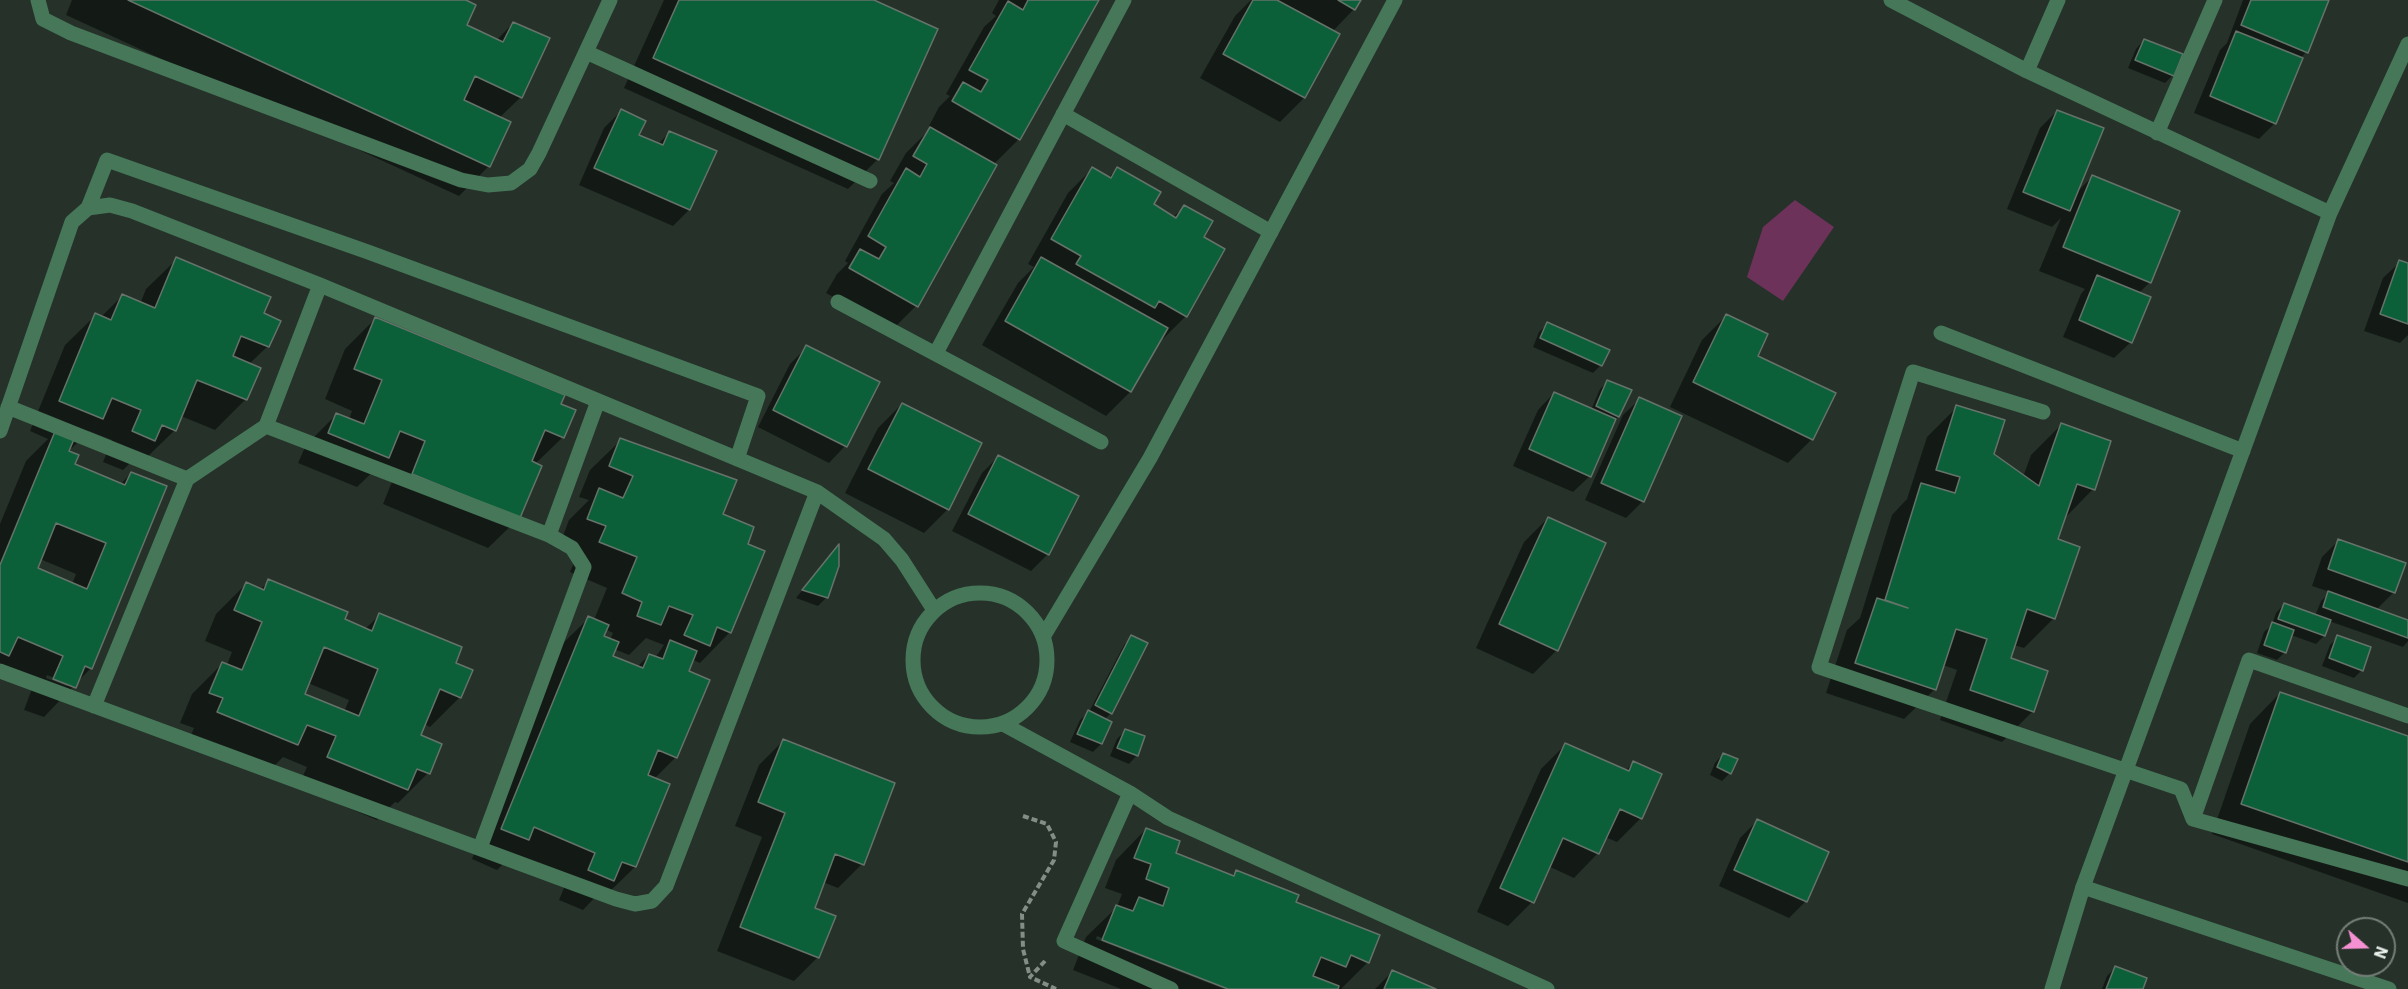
<!DOCTYPE html>
<html>
<head>
<meta charset="utf-8">
<style>
  body { margin:0 }
  #map { position:relative; width:2408px; height:989px; overflow:hidden; background:#253129; font-family:"IBM Plex Sans",sans-serif }
  canvas { display:block }
  .north { position:absolute; left:2336px; top:917px; width:60px; height:60px; box-sizing:border-box; background:#253129; border:2px solid #757f78; border-radius:50%; rotate:110deg; font-size:16px; font-weight:700; line-height:24px; text-align:center; color:#edf4ef }
  .north::after { content:''; display:block; margin:auto; width:21px; height:27px; background:#f591d2; clip-path:polygon(50% 0,100% 100%,50% 72%,0 100%) }
</style>
</head>
<body>
<div id="map">
<canvas width="2408" height="989"></canvas>
<div class="north">N</div>
</div>
<script>
const ctx = document.querySelector('canvas').getContext('2d');
ctx.lineJoin = 'round';
function fillPath(path, color) {
  ctx.fillStyle = color;
  ctx.fill(path, 'evenodd');
}
function shape(rows) {
  const path = new Path2D();
  for (const r of rows) {
    if (r.length === 3) {
      path.moveTo(r[0] + r[2], r[1]);
      path.arc(r[0], r[1], r[2], 0, 2 * Math.PI);
      continue;
    }
    path.moveTo(r[0], r[1]);
    for (let i = 2; i < r.length; i += 2) path.lineTo(r[i], r[i + 1]);
  }
  return path;
}
function trace(path, color, width, dash) {
  ctx.strokeStyle = color;
  ctx.lineWidth = width;
  ctx.lineCap = dash ? 'butt' : 'round';
  ctx.setLineDash(dash || []);
  ctx.stroke(path);
}
const green = shape([
  [1795,200,1834,227,1783,301,1747,277,1763,227]
]);
const shadow = shape([
  [72,0,462,0,465,26,496,41,513,23,521,97,499,118,489,166,459,196,66,15],
  [664,0,870,0,878,159,848,189,624,88],
  [999,0,1097,0,1019,139,993,165,995,166,916,306,892,330,826,293,837,274,848,263,845,261,882,194,894,183,890,181,906,153,932,127,929,126,939,107,950,96,946,94,984,27,996,16,992,13],
  [1251,0,1359,0,1354,9,1332,32,1338,35,1304,98,1280,122,1200,78,1235,16],
  [2243,0,2327,0,2306,52,2300,59,2275,123,2259,139,2194,113,2220,50,2227,43],
  [2144,40,2173,75,2165,83,2128,68,2136,49],
  [621,111,637,136,657,145,669,133,689,210,673,226,579,185,604,128],
  [2057,111,2076,193,2092,177,2150,282,2138,294,2131,342,2114,358,2063,337,2081,294,2085,289,2039,271,2061,218,2052,227,2007,209,2040,128],
  [1092,169,1108,178,1117,169,1152,205,1173,217,1184,207,1202,238,1186,316,1162,340,1160,339,1130,392,1106,416,982,345,1018,283,1034,267,1028,264,1068,193],
  [177,259,262,314,268,346,249,364,259,369,245,400,215,430,181,416,175,430,144,460,136,457,123,470,103,462,112,440,89,431,72,448,69,447,67,452,73,465,120,485,131,473,91,668,44,717,24,710,33,686,0,672,0,524,26,461,48,439,30,431,65,345,96,315,101,317,122,296,140,304,146,289],
  [40,559,76,574,72,584,36,569],
  [47,675,69,684,67,686,46,678],
  [2400,262,2408,265,2408,335,2400,343,2364,331,2383,278],
  [1726,316,1756,356,1834,393,1812,439,1788,463,1670,407,1702,340],
  [375,319,560,405,563,437,535,464,519,518,488,548,383,504,396,472,380,465,357,487,298,463,306,445,337,414,349,419,352,411,325,399,345,349],
  [1548,324,1601,365,1593,373,1533,347,1539,332],
  [807,347,878,383,845,446,829,463,758,427,790,364],
  [1608,381,1618,416,1590,476,1573,492,1513,466,1538,410,1554,393,1591,410,1600,389],
  [1640,399,1680,417,1643,501,1626,518,1585,500,1623,415],
  [902,404,948,509,924,533,845,493,878,428],
  [1957,407,1993,455,2023,477,2031,455,2061,425,2109,442,2093,489,2063,520,2056,540,2054,618,2024,648,2014,645,2009,659,2033,711,2002,742,1940,720,1957,670,1943,665,1935,689,1904,719,1826,693,1847,630,1860,618,1892,515,1907,499,1927,437],
  [621,440,721,514,746,545,730,632,700,663,693,660,687,672,676,757,654,779,668,785,635,867,604,897,598,894,583,910,559,900,566,883,508,859,497,870,472,859,558,648,589,618,594,620,607,588,570,572,577,556,558,549,569,520,589,500,579,497,590,470],
  [605,629,613,633,610,640,602,636],
  [646,638,664,645,655,658,649,655,637,667,611,657,614,649,629,655],
  [998,457,1048,554,1031,571,952,531,982,473],
  [1548,518,1557,650,1533,674,1476,648,1524,542],
  [2339,540,2394,592,2376,610,2408,621,2408,641,2403,647,2329,621,2324,636,2316,644,2291,635,2285,652,2277,660,2257,653,2264,632,2272,625,2276,613,2284,604,2315,616,2321,601,2330,592,2312,586,2322,557],
  [831,555,837,566,826,598,818,606,796,598],
  [269,581,343,620,365,629,380,615,454,664,460,697,430,727,424,724,419,736,428,773,398,803,395,802,377,820,298,787,307,767,283,757,266,774,188,742,194,728,180,723,192,694,222,664,227,665,232,652,205,641,216,614,246,584,260,590],
  [308,683,349,700,344,712,303,695],
  [1132,637,1111,713,1104,720,1110,722,1101,744,1093,752,1070,742,1080,720,1089,712,1124,645],
  [2338,637,2362,670,2354,678,2322,666,2330,645],
  [2280,693,2408,738,2408,903,2212,834,2250,724],
  [1125,731,1137,755,1129,764,1110,756,1117,739],
  [783,741,862,864,838,888,823,882,813,908,818,957,794,981,717,951,762,837,735,826,759,765],
  [1566,744,1625,771,1633,763,1641,818,1617,842,1605,837,1598,853,1574,878,1548,866,1532,902,1508,926,1477,912,1541,769],
  [1723,754,1730,773,1722,781,1710,775,1715,763],
  [1757,821,1806,901,1789,918,1719,886,1740,838],
  [1146,829,1174,853,1231,876,1236,872,1294,903,1368,962,1341,989,1232,989,1097,936,1096,939,1224,989,1121,989,1073,970,1086,937,1117,907,1122,894,1105,888,1116,860],
  [2115,968,2142,989,2102,989,2107,976],
  [1392,972,1432,989,1375,989]
]);
const building = shape([
  [128,0,466,0,476,5,467,25,503,42,513,22,550,38,522,98,475,76,464,100,511,122,490,167,128,0],
  [679,0,874,0,938,29,879,160,653,58,679,0],
  [1028,0,1099,0,1020,140,952,101,963,82,981,92,988,80,969,70,1008,1,1023,10,1028,0],
  [1253,0,1277,0,1340,34,1305,98,1223,54,1253,0],
  [1338,0,1361,0,1355,10,1338,0],
  [2251,0,2329,0,2308,53,2241,25,2251,0],
  [2236,31,2303,58,2276,124,2210,96,2236,31],
  [2144,39,2183,54,2174,76,2135,60,2144,39],
  [621,109,646,121,639,135,663,145,669,131,717,151,690,210,594,168,621,109],
  [2057,110,2104,128,2070,211,2023,192,2057,110],
  [930,127,997,165,918,307,849,268,860,249,879,259,886,247,868,236,906,168,920,177,927,164,913,156,930,127],
  [1092,167,1111,178,1117,167,1161,192,1154,204,1176,218,1184,205,1213,221,1204,237,1225,249,1187,317,1159,301,1155,308,1076,264,1081,256,1051,239,1092,167],
  [2092,175,2180,211,2151,283,2063,247,2092,175],
  [176,257,271,297,264,313,281,321,269,347,241,336,233,356,261,368,247,400,197,380,176,431,162,425,155,441,132,431,141,410,112,398,103,419,59,401,95,313,111,320,122,294,155,308,176,257],
  [1041,257,1168,328,1131,392,1005,321,1041,257],
  [2399,260,2408,263,2408,324,2380,314,2399,260],
  [2097,275,2151,297,2132,343,2079,320,2097,275],
  [1726,314,1768,334,1758,356,1836,393,1813,440,1693,382,1726,314],
  [375,317,565,395,561,404,576,410,564,438,545,430,532,461,542,466,520,518,412,474,425,441,400,431,389,458,328,433,336,413,364,424,382,380,354,369,375,317],
  [1547,322,1610,350,1602,366,1540,338,1547,322],
  [806,345,880,382,847,447,773,410,806,345],
  [1607,380,1632,390,1619,417,1596,406,1607,380],
  [1554,392,1616,419,1591,477,1529,449,1554,392],
  [1639,397,1682,416,1644,502,1601,483,1639,397],
  [902,403,982,443,949,510,868,469,902,403],
  [1956,405,2005,420,1994,454,2039,486,2061,423,2111,441,2095,490,2077,484,2058,539,2080,547,2055,619,2027,609,2011,658,2048,671,2034,712,1970,690,1987,639,1956,629,1936,690,1855,663,1877,598,1908,608,1885,600,1921,483,1955,493,1960,477,1936,470,1956,405],
  [56,429,75,437,69,451,79,455,75,464,125,485,131,472,167,486,92,669,85,666,76,688,53,679,63,656,18,637,9,656,0,652,0,565,56,429],
  [56,523,106,543,87,589,38,568,56,523],
  [620,438,737,480,723,514,754,527,748,544,765,551,731,633,717,627,710,646,684,635,693,615,669,606,661,625,637,616,642,602,622,593,637,557,599,542,606,526,587,519,599,488,623,498,633,476,609,466,620,438],
  [998,455,1079,496,1049,555,968,514,998,455],
  [1548,517,1606,543,1558,651,1499,624,1548,517],
  [2338,539,2406,563,2395,593,2328,569,2338,539],
  [839,544,839,566,828,598,802,590,839,544],
  [268,579,348,612,345,619,372,631,379,613,462,647,456,663,473,670,461,698,440,689,421,735,442,744,430,774,417,769,408,790,327,757,336,736,307,725,298,745,217,712,223,698,209,693,222,662,242,670,262,622,234,610,246,582,264,590,268,579],
  [324,647,378,669,359,716,305,694,324,647],
  [2328,591,2408,620,2408,638,2323,607,2328,591],
  [2284,603,2331,620,2325,636,2278,619,2284,603],
  [588,616,609,625,604,636,619,642,613,656,643,668,649,654,663,659,670,640,697,651,689,671,710,680,677,758,658,750,648,775,670,784,636,867,622,862,614,881,588,870,595,853,534,827,529,840,501,829,588,616],
  [2272,622,2294,630,2286,653,2264,645,2272,622],
  [1131,635,1148,643,1112,714,1095,705,1131,635],
  [2337,635,2371,647,2363,671,2329,658,2337,635],
  [2280,692,2408,736,2408,862,2241,804,2280,692],
  [1088,710,1112,722,1102,744,1077,734,1088,710],
  [1125,729,1145,736,1138,756,1117,748,1125,729],
  [783,739,895,783,864,865,835,854,815,908,836,916,819,958,740,927,785,813,758,802,783,739],
  [1565,743,1629,771,1633,761,1662,774,1642,819,1620,809,1599,854,1563,838,1534,903,1500,888,1565,743],
  [1723,753,1738,759,1731,774,1717,767,1723,753],
  [1757,819,1829,852,1807,902,1734,870,1757,819],
  [1146,828,1180,841,1176,853,1234,876,1236,870,1299,895,1296,902,1380,935,1369,963,1351,955,1346,967,1321,957,1313,976,1339,986,1338,989,1228,989,1102,940,1116,905,1133,911,1139,897,1163,906,1169,888,1146,879,1151,864,1134,858,1146,828],
  [2115,966,2147,978,2143,989,2106,989,2115,966],
  [1392,970,1436,989,1384,989,1392,970]
]);
const path = shape([
  [1023,816,1047,824,1056,842,1054,860,1022,914,1023,949,1030,977],
  [1045,961,1030,977,1056,989]
]);
const lane = shape([
  [1063,114,1271,232],
  [838,302,1101,442],
  [936,353,1124,0],
  [1003,724,1130,793,1168,818,1547,989],
  [1130,793,1064,941,1171,989],
  [2083,887,2389,989]
]);
const street = shape([
  [38,0,43,19,71,33,461,180,488,185,511,183,530,169,539,153,610,0],
  [1891,0,2027,71,2330,213],
  [586,52,870,181],
  [2027,71,2058,0],
  [2157,133,2215,0],
  [88,208,107,160,368,252,758,396,737,459],
  [1941,333,2243,451],
  [8,407,187,479],
  [2043,412,1913,372,1819,667,2181,789,2193,819,2408,879],
  [266,426,549,535,572,548,584,567,480,848],
  [0,431,72,222,88,208,110,205,132,211,320,285,817,492,884,539,902,560,934,610],
  [549,535,598,401],
  [980,660,67],
  [1043,637,1150,458,1395,0],
  [0,671,616,899,635,904,652,901,666,886,817,492],
  [94,706,187,479,266,426,320,285],
  [2193,819,2249,660,2408,716],
  [2052,989,2083,887,2330,213,2408,44]
]);
fillPath(green, '#6c3259');
fillPath(shadow, '#0007');
fillPath(building, '#0b6039');
trace(building, '#65736a', 1.5);
trace(path, '#848e87', 4, [6, 3]);
trace(lane, '#467759', 15);
trace(street, '#467759', 15);
</script>
</body>
</html>
